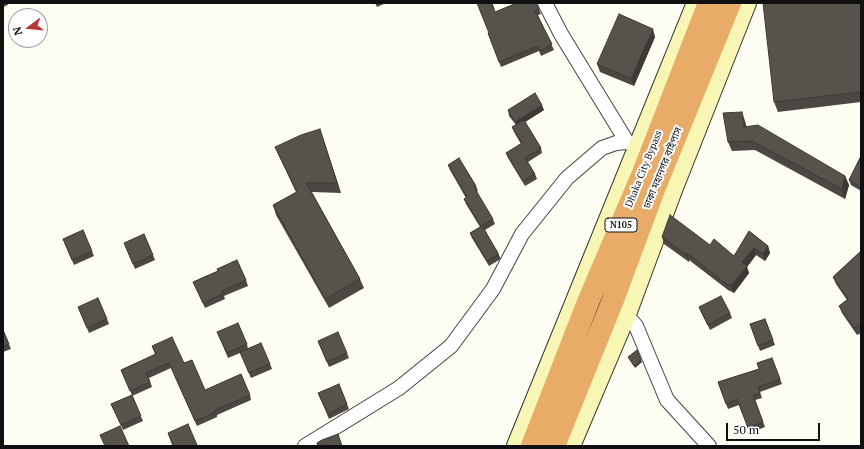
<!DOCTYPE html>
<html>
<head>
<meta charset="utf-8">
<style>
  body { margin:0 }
  #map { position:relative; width:864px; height:449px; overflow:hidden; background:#fefdf4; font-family:"PT Serif",serif }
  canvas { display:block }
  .frame { position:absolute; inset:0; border:4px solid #101010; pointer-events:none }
  .north { position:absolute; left:8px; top:8px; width:40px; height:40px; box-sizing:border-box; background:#fff; border:1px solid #9f9f9f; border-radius:50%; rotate:254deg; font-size:11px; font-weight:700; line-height:16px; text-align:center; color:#101010 }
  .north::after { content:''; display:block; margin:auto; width:14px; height:18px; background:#b63633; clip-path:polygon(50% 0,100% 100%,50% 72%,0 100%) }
  .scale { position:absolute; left:726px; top:423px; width:94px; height:18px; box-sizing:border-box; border:2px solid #101010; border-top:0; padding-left:5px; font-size:12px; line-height:14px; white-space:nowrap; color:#101010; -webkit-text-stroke:3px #fff; paint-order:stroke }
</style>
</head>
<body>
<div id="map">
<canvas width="864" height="449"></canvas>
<div class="frame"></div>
<div class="north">N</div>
<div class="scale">50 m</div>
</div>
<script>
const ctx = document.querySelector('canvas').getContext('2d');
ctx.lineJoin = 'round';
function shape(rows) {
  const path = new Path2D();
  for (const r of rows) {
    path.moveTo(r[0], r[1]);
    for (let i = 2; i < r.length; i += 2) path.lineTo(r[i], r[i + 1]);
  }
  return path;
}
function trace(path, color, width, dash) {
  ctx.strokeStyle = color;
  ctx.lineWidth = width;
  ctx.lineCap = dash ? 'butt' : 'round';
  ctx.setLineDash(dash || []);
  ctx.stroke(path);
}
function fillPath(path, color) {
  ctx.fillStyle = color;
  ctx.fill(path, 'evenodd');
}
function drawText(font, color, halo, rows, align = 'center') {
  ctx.font = font + ' "PT Serif","Noto Sans Bengali",serif';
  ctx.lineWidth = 4;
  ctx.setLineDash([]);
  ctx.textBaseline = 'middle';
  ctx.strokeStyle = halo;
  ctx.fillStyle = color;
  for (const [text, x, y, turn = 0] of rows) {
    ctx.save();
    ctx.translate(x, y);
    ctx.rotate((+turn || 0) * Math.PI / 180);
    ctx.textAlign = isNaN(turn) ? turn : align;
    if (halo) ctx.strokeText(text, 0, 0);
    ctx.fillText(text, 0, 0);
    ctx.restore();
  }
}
const street = shape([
  [545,3,561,34,627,142],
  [626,314,636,326,667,400,709,446],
  [305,446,399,388,451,346,493,289,522,234,567,178,602,148,616,143,627,142,638,146]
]);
const secondary = shape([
  [517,446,697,3],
  [570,446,626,314,672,190,746,3]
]);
const highway = shape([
  [532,446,588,302,643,173,709,3],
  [554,446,613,300,655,187,730,3]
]);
const wall = shape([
  [3,3,7,3,8,5,3,7],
  [375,3,386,3,377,7],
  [517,3,537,3,537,5,541,14,538,15,554,50,541,56,539,51,501,67,488,33,489,33,495,12],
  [861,3,861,102,778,112,774,102],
  [655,37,634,86,600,72,597,64],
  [508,110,544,110,525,122,541,148,542,153,528,162,535,174,537,179,525,186,508,158,506,153,521,144,514,132,512,127,516,125,509,116],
  [745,121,746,126,845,176,849,185,845,199,755,150,732,151,728,142],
  [323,138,341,193,312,192,360,279,364,288,329,308,276,215,273,205,296,192,279,156,275,147],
  [861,156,861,191,851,185,849,180],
  [448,165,476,186,478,191,476,192,493,219,495,224,485,230,498,253,500,258,499,260,489,266,472,238,470,233,480,227,466,204,464,199,466,198,450,170],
  [749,231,768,246,770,253,765,261,756,255,747,267,749,273,734,293,728,290,689,260,689,262,664,244,662,237,710,245,734,256],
  [63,239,92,251,94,256,74,265],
  [124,243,153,255,155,260,135,269],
  [861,251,861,333,857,335,842,313,839,306,847,300,836,284,833,277],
  [218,271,246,280,248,286,224,296,225,299,205,308,193,282],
  [78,307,107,319,109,324,89,333],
  [699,307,730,313,732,318,710,330,701,312],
  [765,319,775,345,760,351,750,324],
  [3,330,11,349,3,352],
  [217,332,247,344,248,349,270,364,272,369,251,378,240,353,228,358],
  [318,341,347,353,349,358,329,367],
  [152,346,184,363,205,390,250,395,251,400,217,415,217,417,197,426,171,368,149,378,152,387,132,396,143,421,123,430,111,404,132,395,121,370,155,354],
  [772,358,782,384,760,392,762,398,755,400,765,427,750,433,739,405,728,409,718,382,759,369],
  [318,393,347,404,349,409,329,419]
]);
const shadedWall = shape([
  [653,29,655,37,634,86,631,79],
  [542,105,544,110,517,127,515,122],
  [742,112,745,121,748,136,744,127],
  [320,129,323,138,341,193,337,183],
  [845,176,849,185,845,199,842,189],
  [768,246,770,253,765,261,763,254],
  [754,248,756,255,747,267,749,273,734,293,731,286,742,262],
  [498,253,500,258,499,260,497,255],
  [687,253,689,260,689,262,686,255],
  [641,360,642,362,635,368,634,366]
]);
const building = shape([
  [477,3,492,3,495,12,517,3,536,3,539,9,535,11,552,44,540,51,538,46,499,62,488,33,489,33,477,3],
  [763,3,861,3,861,92,774,102,763,3],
  [619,14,653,29,631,79,597,64,619,14],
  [535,93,542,105,515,122,508,110,535,93],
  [742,112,744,127,758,125,845,176,842,189,752,141,728,142,723,113,742,112],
  [524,120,541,148,525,158,535,174,523,181,506,153,522,143,512,127,524,120],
  [320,129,337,183,306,183,360,279,325,299,273,205,297,192,275,147,301,135,320,129],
  [861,156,861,187,849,180,861,156],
  [459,158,476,186,474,187,493,219,481,226,464,199,467,197,448,165,459,158],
  [670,215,710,245,714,239,734,256,749,231,768,246,763,254,754,248,742,262,747,266,731,286,725,283,687,253,686,255,662,237,670,215],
  [482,226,498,253,497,255,487,261,470,233,482,226],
  [83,230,92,251,72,260,63,239,83,230],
  [144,234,153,255,133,264,124,243,144,234],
  [861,251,861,324,854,328,839,306,848,299,833,277,861,251],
  [237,260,246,280,222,291,223,294,203,303,193,282,218,271,217,269,237,260],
  [721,296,730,313,708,325,699,307,721,296],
  [98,298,107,319,87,328,78,307,98,298],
  [765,319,773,340,758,346,750,324,765,319],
  [238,323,247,344,227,353,217,332,238,323],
  [3,330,9,344,3,346,3,330],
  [338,332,347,353,327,362,318,341,338,332],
  [172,337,184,363,192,360,205,390,241,374,250,395,215,410,216,412,195,421,169,363,146,373,150,382,130,391,121,370,156,354,152,346,172,337],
  [261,343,270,364,249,373,240,352,261,343],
  [637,350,641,360,634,366,628,357,637,350],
  [772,358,780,379,758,387,760,393,753,395,763,422,748,428,737,399,726,404,718,382,759,369,757,363,772,358],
  [339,384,347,404,328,414,318,393,339,384],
  [132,395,141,416,121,425,111,404,132,395],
  [188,424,197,445,194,446,173,446,168,433,188,424],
  [120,426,129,446,105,446,100,435,120,426],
  [338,434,342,446,318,446,317,443,322,440,338,434]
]);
const shields = [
  [621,225,32]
];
const shieldNames = [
  ["N105",621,225]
];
const streetNames = [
  ["ঢাকা মহানগর বাইপাস",663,168,-68],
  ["Dhaka City Bypass",644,169,-68]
];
trace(street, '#434343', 16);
trace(secondary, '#323232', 22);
trace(highway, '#212121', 24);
trace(street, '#fff', 14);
trace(secondary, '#f8f6b5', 20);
trace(highway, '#e8ac68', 22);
fillPath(wall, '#4c4742');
fillPath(shadedWall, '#3e3936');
fillPath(building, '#58524d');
trace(building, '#3e3936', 1);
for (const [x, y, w] of shields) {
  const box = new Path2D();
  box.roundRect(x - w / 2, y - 7, w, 14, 3);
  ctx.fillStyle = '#fff';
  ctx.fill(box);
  trace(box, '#101010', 1);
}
drawText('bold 9px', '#101010', null, shieldNames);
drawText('10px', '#101010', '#fff', streetNames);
</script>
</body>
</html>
